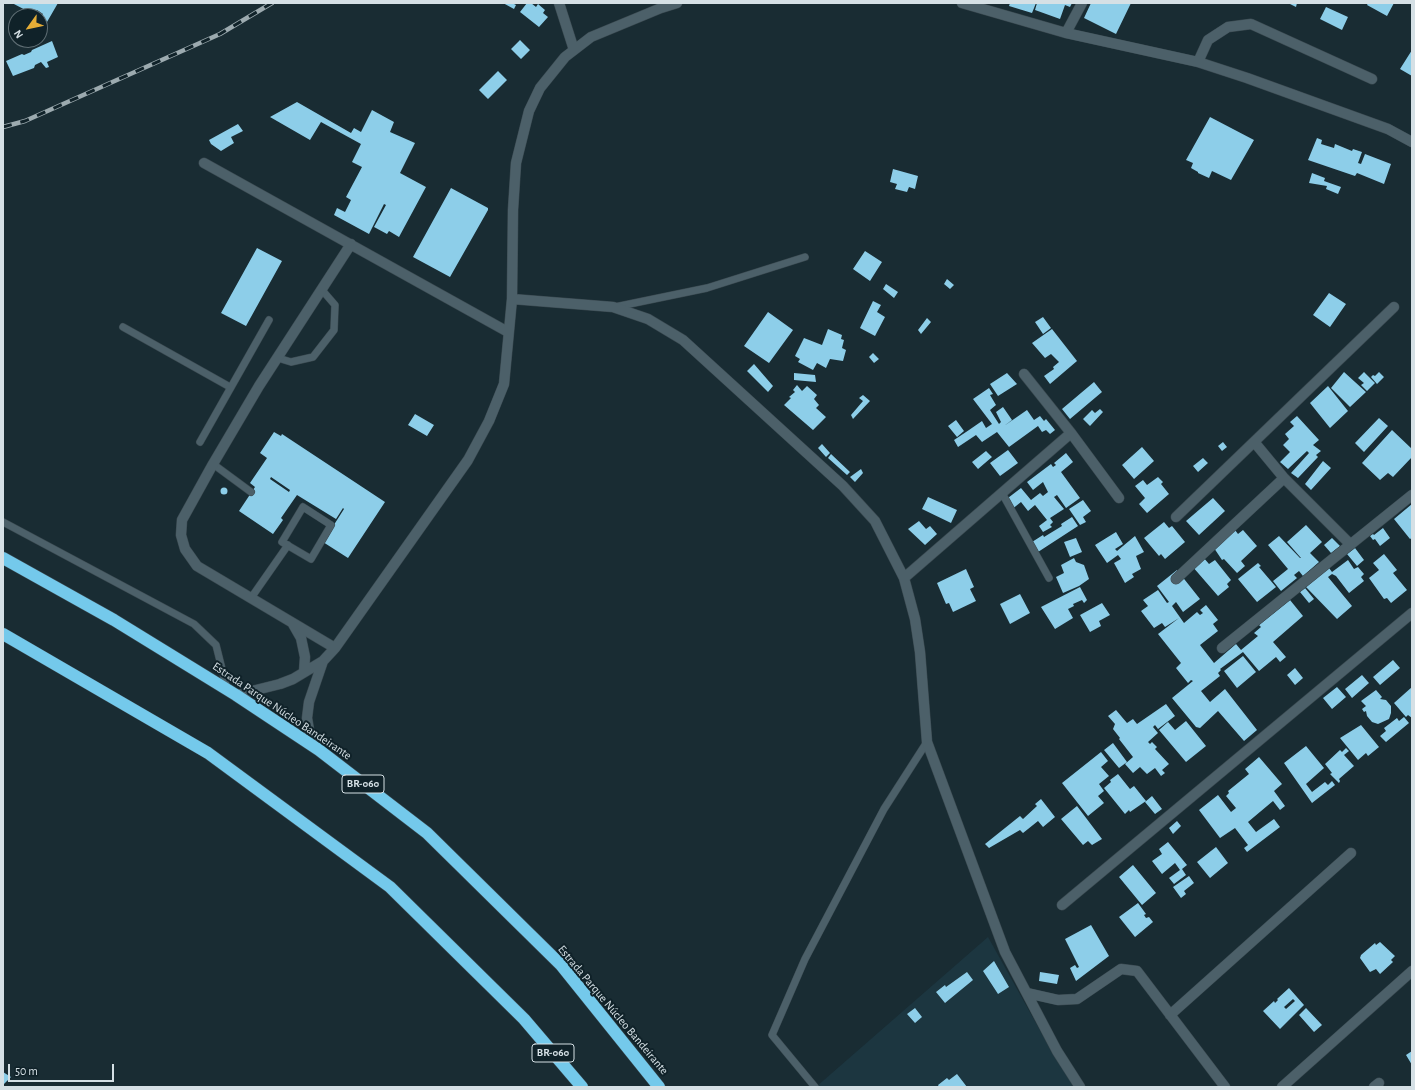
<!DOCTYPE html>
<html>
<head>
<meta charset="utf-8">
<style>
  body { margin:0 }
  #map { position:relative; width:1415px; height:1090px; overflow:hidden; background:#192c33; font-family:"Alegreya Sans",sans-serif }
  canvas { display:block }
  .frame { position:absolute; inset:0; border:4px solid #d5e0e5; pointer-events:none }
  .north { position:absolute; left:8px; top:8px; width:40px; height:40px; box-sizing:border-box; background:#102229; border:1px solid #5f6e74; border-radius:50%; rotate:237deg; font-size:11px; font-weight:700; line-height:16px; text-align:center; color:#d5e0e5 }
  .north::after { content:''; display:block; margin:auto; width:14px; height:18px; background:#e5ad36; clip-path:polygon(50% 0,100% 100%,50% 72%,0 100%) }
  .scale { position:absolute; left:8px; top:1064px; width:106px; height:18px; box-sizing:border-box; border:2px solid #d5e0e5; border-top:0; padding-left:5px; font-size:12px; line-height:14px; white-space:nowrap; color:#d5e0e5; -webkit-text-stroke:3px #102229; paint-order:stroke }
</style>
</head>
<body>
<div id="map">
<canvas width="1415" height="1090"></canvas>
<div class="frame"></div>
<div class="north">N</div>
<div class="scale">50 m</div>
</div>
<script>
const ctx = document.querySelector('canvas').getContext('2d');
ctx.lineJoin = 'round';
function fillPath(path, color) {
  ctx.fillStyle = color;
  ctx.fill(path, 'evenodd');
}
function shape(rows) {
  const path = new Path2D();
  for (const r of rows) {
    if (r.length === 3) {
      path.moveTo(r[0] + r[2], r[1]);
      path.arc(r[0], r[1], r[2], 0, 2 * Math.PI);
      continue;
    }
    path.moveTo(r[0], r[1]);
    for (let i = 2; i < r.length; i += 2) path.lineTo(r[i], r[i + 1]);
  }
  return path;
}
function trace(path, color, width, dash) {
  ctx.strokeStyle = color;
  ctx.lineWidth = width;
  ctx.lineCap = dash ? 'butt' : 'round';
  ctx.setLineDash(dash || []);
  ctx.stroke(path);
}
function drawText(font, color, halo, rows, align = 'center') {
  ctx.font = font + ' "Alegreya Sans",sans-serif';
  ctx.lineWidth = 4;
  ctx.setLineDash([]);
  ctx.textBaseline = 'middle';
  ctx.strokeStyle = halo;
  ctx.fillStyle = color;
  for (const [text, x, y, turn = 0] of rows) {
    ctx.save();
    ctx.translate(x, y);
    ctx.rotate((+turn || 0) * Math.PI / 180);
    ctx.textAlign = isNaN(turn) ? turn : align;
    if (halo) ctx.strokeText(text, 0, 0);
    ctx.fillText(text, 0, 0);
    ctx.restore();
  }
}
const built = shape([
  [988,937,1051,1050,1074,1087,816,1087]
]);
const building = shape([
  [12,3,58,3,47,22,40,18,43,14,37,10,35,15],
  [503,3,512,3,516,5,514,9],
  [527,3,531,3,536,7,538,4,545,10,543,13,548,17,539,27,520,12],
  [1010,3,1036,3,1032,13,1009,6],
  [1037,3,1072,3,1070,7,1065,5,1060,19,1035,10],
  [1091,3,1131,3,1116,34,1084,18],
  [1288,3,1297,3,1296,7],
  [1368,3,1394,3,1387,16,1367,5],
  [1326,7,1348,17,1342,30,1320,19],
  [520,40,530,50,521,59,511,49],
  [52,41,58,57,47,62,49,67,46,68,41,62,35,65,34,68,13,76,6,61,22,54,24,55,31,52,32,50],
  [1412,50,1412,76,1400,69],
  [498,71,507,80,488,99,479,90],
  [297,102,351,133,354,128,361,132,372,110,394,122,390,132,415,143,400,173,426,187,399,237,389,231,387,234,374,227,386,205,384,204,369,234,334,215,337,208,345,212,351,200,346,197,362,167,352,162,361,144,321,122,310,140,270,117],
  [1210,117,1254,140,1231,180,1212,171,1209,178,1198,173,1198,172,1191,168,1193,163,1186,160],
  [238,124,243,131,231,137,234,143,221,151,211,144,209,140],
  [1317,138,1322,140,1321,144,1334,148,1335,144,1352,151,1353,149,1362,152,1358,163,1361,164,1365,154,1391,164,1384,184,1357,173,1355,176,1308,160],
  [893,169,918,176,915,189,909,187,907,192,895,189,897,184,890,182],
  [1312,173,1325,178,1324,181,1341,187,1338,194,1326,189,1327,186,1309,183],
  [451,188,488,208,488,210,450,277,413,257],
  [257,248,282,261,246,326,221,313],
  [865,251,882,262,870,281,853,269],
  [947,279,954,285,950,289,944,284],
  [886,284,898,292,894,298,883,289],
  [1329,293,1346,304,1330,327,1313,315],
  [873,301,881,305,877,312,885,317,875,336,860,328],
  [768,312,793,330,769,363,744,346],
  [1043,317,1051,328,1043,334,1035,322],
  [927,318,931,322,921,334,918,330],
  [828,329,842,335,841,339,844,340,842,348,846,350,843,361,830,359,826,368,817,363,813,370,798,362,800,359,795,356,804,338,822,345],
  [1052,329,1077,361,1050,384,1044,376,1054,369,1053,367,1059,362,1051,354,1045,358,1032,343],
  [873,353,879,359,874,363,869,357],
  [754,364,773,386,768,392,747,371],
  [1344,372,1366,392,1350,407,1331,388],
  [1364,372,1375,383,1367,391,1361,385,1364,383,1358,378],
  [1379,372,1384,377,1377,384,1371,377,1373,375,1375,376],
  [794,373,815,375,816,382,794,380],
  [1007,373,1017,384,998,396,990,384],
  [1094,382,1102,392,1070,419,1062,409],
  [797,385,802,391,807,386,817,395,814,399,819,405,816,408,826,417,813,430,784,405,791,398,789,397,795,392,793,390],
  [1328,386,1348,411,1330,428,1310,403],
  [989,388,993,394,990,395,996,405,990,410,999,424,1001,422,996,412,1003,407,1012,420,1004,426,1027,410,1034,420,1040,416,1044,421,1046,419,1055,430,1050,434,1046,430,1042,432,1038,426,1009,447,997,432,982,442,976,435,958,447,954,440,969,430,982,421,986,428,992,424,973,399],
  [863,395,870,401,853,419,851,415,863,401,859,398],
  [1100,409,1103,412,1090,426,1083,419,1092,410,1095,413],
  [415,414,434,425,427,436,408,425],
  [1297,416,1319,440,1313,445,1321,451,1316,455,1318,457,1298,478,1291,473,1309,453,1307,451,1288,469,1280,462,1290,452,1283,445,1289,439,1285,434,1294,426,1290,422],
  [1379,418,1388,426,1364,452,1355,443],
  [956,420,964,431,957,437,948,426],
  [1392,430,1412,449,1412,457,1393,477,1388,473,1380,480,1362,463],
  [274,432,281,436,282,434,385,502,348,558,323,542,344,509,343,508,336,519,297,495,281,518,283,520,273,534,239,511,255,487,250,483,267,458,260,453],
  [271,477,290,490,289,492,270,479],
  [1223,442,1227,447,1222,451,1218,446],
  [822,444,830,453,826,457,818,448],
  [1142,447,1154,461,1134,479,1122,465],
  [1008,450,1018,463,1000,476,990,463],
  [986,451,992,457,978,469,972,462],
  [1066,453,1073,462,1061,472,1080,498,1066,508,1057,495,1054,497,1064,509,1050,518,1053,522,1050,525,1052,527,1043,532,1039,526,1047,520,1035,505,1028,511,1021,502,1011,510,1004,501,1021,488,1031,500,1040,493,1043,496,1048,492,1043,482,1033,490,1027,482,1051,464,1053,467,1056,465,1054,463],
  [831,454,850,472,847,475,828,458],
  [1203,458,1208,463,1198,472,1193,466],
  [1323,461,1331,468,1311,490,1305,484],
  [861,469,863,473,855,482,850,477],
  [1158,477,1163,482,1161,484,1169,494,1147,513,1139,504,1145,498,1135,486,1143,480,1147,485],
  [224,491,3.5],
  [928,497,957,510,951,523,922,509],
  [1213,498,1225,511,1199,535,1186,521],
  [1083,500,1091,511,1083,517,1086,522,1080,525,1069,509],
  [1412,504,1412,538,1410,539,1394,519],
  [1072,517,1078,526,1038,552,1032,542,1043,535,1044,537,1062,526,1061,524],
  [919,521,926,529,930,526,937,534,925,545,908,529],
  [1164,522,1169,528,1172,526,1185,542,1165,559,1161,554,1159,556,1144,538],
  [1306,525,1322,542,1310,553,1319,562,1303,576,1299,571,1294,575,1297,578,1281,591,1273,581,1288,569,1268,545,1279,536,1300,558,1301,558,1287,542],
  [1383,528,1390,538,1380,546,1375,539,1373,540,1370,536,1373,534,1374,535],
  [1235,530,1238,534,1243,530,1257,546,1241,561,1245,566,1237,573,1224,559,1222,560,1214,548],
  [1116,532,1123,544,1115,549,1117,551,1135,536,1144,552,1136,556,1141,569,1132,574,1134,577,1125,583,1114,563,1121,559,1118,555,1107,563,1095,545],
  [1076,538,1082,552,1070,557,1064,542],
  [1332,538,1340,546,1331,553,1324,545],
  [1355,548,1364,560,1357,566,1347,554],
  [1384,554,1397,570,1393,573,1407,590,1391,603,1387,598,1384,599,1369,578,1379,570,1373,563],
  [1203,557,1209,564,1215,560,1231,580,1227,584,1229,587,1218,596,1192,566],
  [1074,558,1076,562,1084,565,1089,579,1079,586,1063,593,1056,577,1064,573,1061,565],
  [1348,560,1354,569,1358,567,1364,574,1361,577,1364,581,1349,593,1336,576,1332,574,1328,577,1352,606,1337,619,1306,587,1329,568,1332,572],
  [1258,563,1261,566,1259,567,1276,587,1257,602,1238,579],
  [966,569,974,587,970,589,976,601,953,612,949,603,946,604,937,583],
  [1177,570,1200,599,1183,612,1176,602,1172,606,1184,623,1197,612,1200,615,1203,613,1200,610,1206,605,1218,620,1213,624,1218,631,1200,645,1214,663,1236,644,1241,650,1258,636,1254,633,1261,627,1259,625,1290,600,1303,616,1273,642,1286,657,1280,662,1276,657,1259,671,1243,652,1220,669,1221,670,1218,673,1220,676,1201,691,1210,702,1225,689,1257,730,1244,741,1218,711,1200,728,1196,727,1172,698,1193,681,1191,680,1188,683,1176,668,1181,663,1158,634,1179,618,1165,627,1162,623,1154,628,1141,611,1148,606,1143,600,1158,590,1167,603,1169,602,1157,586],
  [1080,587,1087,600,1084,603,1082,600,1073,604,1074,606,1068,609,1073,618,1055,629,1041,607],
  [1305,588,1314,599,1309,603,1300,592],
  [1020,594,1030,613,1010,624,1000,604],
  [1102,603,1110,615,1099,621,1101,626,1090,632,1080,615],
  [1243,656,1256,672,1237,688,1224,671],
  [1393,660,1400,668,1380,685,1373,677],
  [1295,668,1303,678,1295,685,1287,675],
  [1362,675,1369,683,1352,698,1345,689],
  [1337,687,1346,697,1332,709,1323,698],
  [1412,687,1412,718,1408,715,1406,717,1394,703],
  [1376,690,1382,697,1380,699,1386,700,1391,706,1391,713,1389,719,1378,724,1372,722,1367,716,1366,711,1364,712,1362,709,1366,706,1361,701],
  [1166,704,1175,716,1158,729,1155,725,1153,727,1158,733,1148,742,1150,744,1152,742,1157,747,1155,749,1169,764,1162,770,1165,773,1161,776,1155,768,1147,774,1140,767,1133,773,1125,764,1133,757,1119,739,1120,738,1113,729,1115,724,1108,716,1116,710,1127,723,1133,719,1137,724],
  [1404,717,1409,723,1386,742,1380,736,1386,731,1384,728,1397,718,1399,721],
  [1186,721,1206,746,1186,762,1159,730,1168,722,1175,730],
  [1361,725,1379,747,1368,756,1366,753,1358,760,1340,738],
  [1113,743,1127,762,1119,768,1104,750],
  [1306,746,1324,768,1306,784,1312,792,1325,782,1328,785,1332,781,1335,785,1312,803,1284,763],
  [1346,748,1349,751,1344,755,1354,766,1339,779,1340,781,1339,783,1330,774,1332,773,1325,764,1340,750,1342,752],
  [1101,752,1108,761,1101,767,1109,776,1099,784,1104,791,1098,796,1104,803,1088,816,1062,783],
  [1259,757,1282,784,1274,791,1285,806,1280,810,1273,801,1248,822,1256,832,1274,819,1280,827,1247,852,1244,848,1248,845,1235,828,1220,838,1199,810,1218,795,1231,812,1236,808,1226,796,1229,793,1228,791,1249,774,1245,769],
  [1118,774,1130,789,1134,786,1146,801,1130,812,1129,810,1125,814,1104,788,1111,782,1110,780],
  [1152,796,1162,809,1155,814,1145,802],
  [1041,799,1055,817,1043,827,1038,821,1023,833,1020,830,989,848,985,844,1020,816,1023,819,1037,806,1035,804],
  [1077,806,1102,839,1092,845,1088,841,1083,845,1061,819],
  [1177,821,1181,826,1173,834,1169,828],
  [1168,842,1187,865,1182,869,1186,875,1174,884,1169,878,1180,870,1175,863,1162,874,1152,861,1162,854,1159,849],
  [1216,847,1228,863,1210,878,1197,862],
  [1133,865,1156,893,1142,905,1119,877],
  [1189,876,1194,883,1184,891,1186,894,1181,898,1173,887],
  [1138,903,1146,914,1144,915,1146,918,1149,917,1153,922,1135,937,1119,917],
  [1091,925,1109,956,1076,981,1070,968,1075,965,1077,968,1079,967,1065,939],
  [1380,942,1395,956,1391,960,1393,962,1380,974,1376,969,1370,972,1360,958,1361,955,1375,943,1376,945],
  [994,961,1009,987,998,994,983,971],
  [967,972,973,980,945,1003,936,992,945,985,946,987],
  [1040,972,1059,975,1057,984,1039,981],
  [1289,988,1304,1005,1280,1029,1263,1011,1274,1001,1275,1003,1278,1000,1277,999],
  [1293,999,1295,1001,1286,1009,1284,1007],
  [915,1008,922,1017,915,1023,907,1014],
  [1306,1008,1322,1025,1314,1032,1299,1015],
  [1412,1051,1412,1065,1406,1055],
  [3,1072,11,1077,3,1085],
  [957,1074,967,1087,939,1087,938,1085,947,1078,949,1080]
]);
const lane = shape([
  [615,307,707,288,805,257],
  [123,327,230,387],
  [278,358,291,362,313,357,334,330,335,305,322,290],
  [200,442,269,320],
  [213,464,251,492],
  [1002,493,1049,578],
  [303,507,331,525,311,559,282,542,303,507],
  [3,522,194,624,216,645,227,689],
  [251,598,288,545],
  [815,1087,772,1035,805,959,884,809,927,742]
]);
const street = shape([
  [559,3,574,50],
  [962,3,1066,33,1198,62,1247,78,1388,129,1412,142],
  [1066,33,1082,3],
  [1198,62,1208,40,1228,27,1251,24,1372,79],
  [204,163,508,332],
  [512,299,613,307,648,319,683,340,843,486,875,521,904,578,915,619,920,652,927,742,1005,952,1057,1051,1080,1087],
  [1024,374,1071,433,1119,498],
  [1255,443,1284,478,1350,544],
  [1176,517,1394,307],
  [904,578,1071,433],
  [1176,579,1284,478],
  [293,624,301,638,305,657,304,672],
  [335,648,197,566,185,549,181,535,182,520,213,464,259,386,351,244],
  [1222,648,1412,495],
  [236,695,280,684,293,679,323,661,335,648,468,460,489,421,504,384,512,299,513,210,516,163,529,111,540,88,565,57,591,37,661,8,677,3],
  [319,750,309,730,307,718,309,702,323,661],
  [1062,905,1412,613],
  [1027,993,1058,1000,1077,999,1121,969,1137,971,1225,1087],
  [1170,1015,1351,853],
  [1282,1087,1412,971],
  [1374,1087,1379,1083]
]);
const highway = shape([
  [3,558,114,620,236,695,319,750,427,833,561,965,659,1087],
  [3,634,208,753,390,887,524,1019,582,1087]
]);
const rail = shape([
  [3,127,25,121,220,34,272,3]
]);
const shields = [
  [363,784,42],
  [553,1053,42]
];
const shieldNames = [
  ["BR-060",363,784],
  ["BR-060",553,1053]
];
const streetNames = [
  ["Estrada Parque Núcleo Bandeirante",282,711,34],
  ["Estrada Parque Núcleo Bandeirante",613,1010,50]
];
fillPath(built, '#1c3640');
fillPath(building, '#8dcee9');
trace(lane, '#3a4950', 8);
trace(street, '#3a4950', 11);
trace(highway, '#3a4950', 13);
trace(lane, '#4c6069', 7);
trace(street, '#4c6069', 10);
trace(highway, '#74c9eb', 12);
trace(rail, '#9caaaf', 4.5);
trace(rail, '#102229', 3, [9]);
for (const [x, y, w] of shields) {
  const box = new Path2D();
  box.roundRect(x - w / 2, y - 9, w, 18, 3);
  ctx.fillStyle = '#102229';
  ctx.fill(box);
  trace(box, '#d5e0e5', 1);
}
drawText('bold 11px', '#d5e0e5', null, shieldNames);
drawText('12px', '#d5e0e5', '#102229', streetNames);
</script>
</body>
</html>
